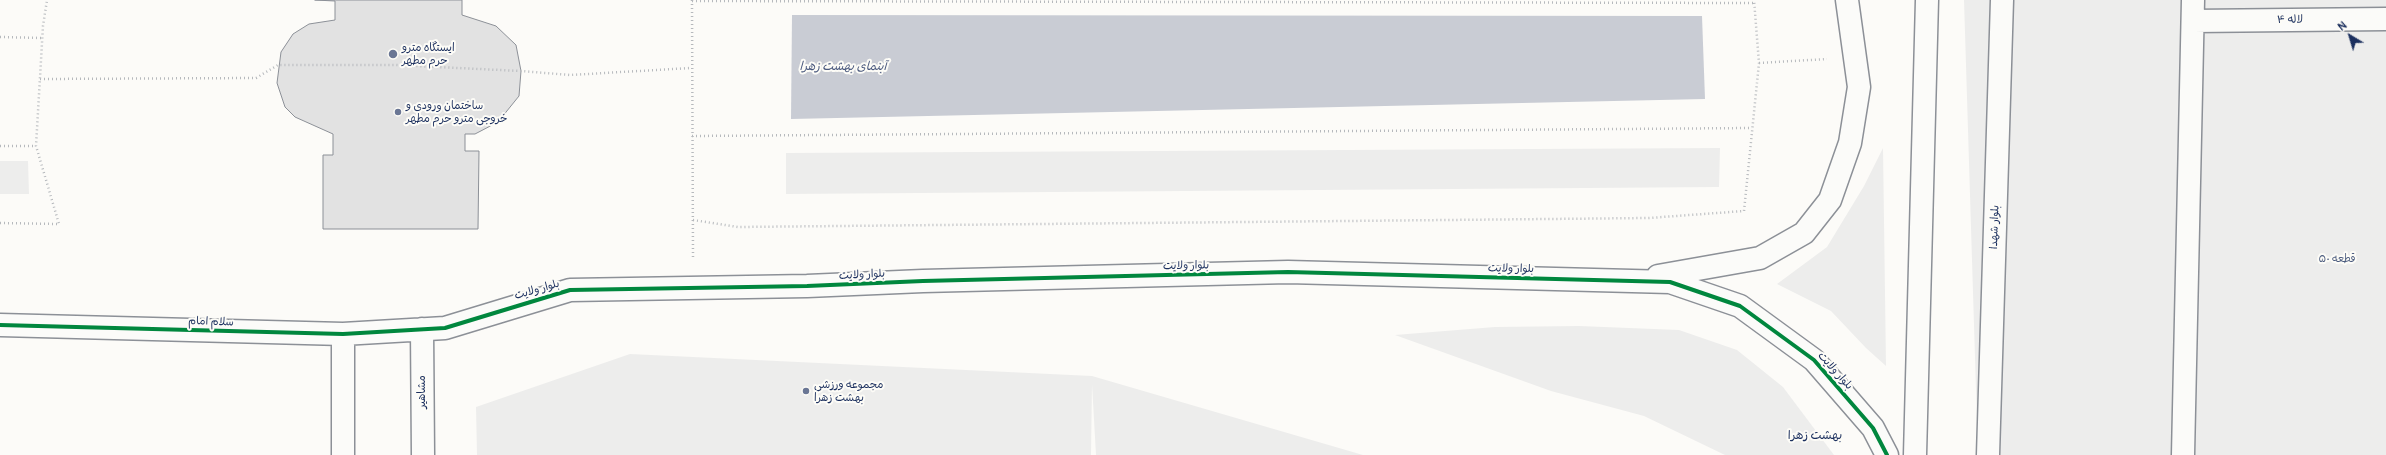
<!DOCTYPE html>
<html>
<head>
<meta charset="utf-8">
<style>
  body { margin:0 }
  #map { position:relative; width:2386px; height:455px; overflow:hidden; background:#fcfbf8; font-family:Pangolin,sans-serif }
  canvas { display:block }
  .north { position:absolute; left:2330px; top:16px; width:40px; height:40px; -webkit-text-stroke:3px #fdfcf7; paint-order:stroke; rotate:322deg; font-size:11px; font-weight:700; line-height:16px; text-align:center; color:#1b2f5e }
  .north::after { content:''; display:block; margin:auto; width:14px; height:18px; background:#1b2f5e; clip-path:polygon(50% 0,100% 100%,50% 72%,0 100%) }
</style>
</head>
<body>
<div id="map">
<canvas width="2386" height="455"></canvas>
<div class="north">N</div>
</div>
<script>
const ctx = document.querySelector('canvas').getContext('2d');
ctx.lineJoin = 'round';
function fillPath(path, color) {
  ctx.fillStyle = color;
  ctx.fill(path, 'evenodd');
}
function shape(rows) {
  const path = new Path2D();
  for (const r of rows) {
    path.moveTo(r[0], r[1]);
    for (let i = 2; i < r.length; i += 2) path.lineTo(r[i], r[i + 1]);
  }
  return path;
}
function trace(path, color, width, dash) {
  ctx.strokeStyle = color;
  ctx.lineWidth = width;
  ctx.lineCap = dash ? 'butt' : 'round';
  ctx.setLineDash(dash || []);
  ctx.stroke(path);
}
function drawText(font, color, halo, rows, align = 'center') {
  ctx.font = font + ' Pangolin,"Playpen Sans Arabic",sans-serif';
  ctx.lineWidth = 4;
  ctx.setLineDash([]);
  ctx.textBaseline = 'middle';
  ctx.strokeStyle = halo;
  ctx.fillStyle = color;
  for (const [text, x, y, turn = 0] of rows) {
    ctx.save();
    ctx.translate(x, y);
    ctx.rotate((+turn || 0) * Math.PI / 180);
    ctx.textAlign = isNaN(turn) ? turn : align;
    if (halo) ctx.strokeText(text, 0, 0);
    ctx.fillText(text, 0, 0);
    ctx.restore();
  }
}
const green = shape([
  [1964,0,2386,0,2386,455,1978,455],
  [1720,148,1719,187,786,194,786,153],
  [1883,148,1886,366,1866,348,1831,311,1777,284,1827,247,1864,186],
  [0,161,28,161,29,194,0,194],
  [1579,326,1679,330,1737,350,1783,387,1834,455,1725,455,1644,416,1551,391,1395,335,1495,327],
  [630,354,1092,376,1363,455,1096,455,1092,384,1091,455,477,455,476,407]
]);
const water = shape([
  [792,15,1702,16,1705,99,791,119]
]);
const building = shape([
  [315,0,462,0,462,15,496,26,516,45,521,71,519,96,498,122,475,134,465,134,465,151,479,151,478,229,323,229,323,155,333,155,333,134,295,117,285,107,277,83,281,52,293,34,309,24,335,20,335,1,315,0]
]);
const path = shape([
  [692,0,693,259],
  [692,1,1754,3],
  [0,37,42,38],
  [1759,63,1827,59],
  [40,79,256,78,278,65,395,65,521,71,570,75,691,68],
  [692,136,1752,128],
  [0,146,36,146],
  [693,220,738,227,1649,218,1744,211,1759,63,1754,0],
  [0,223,59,224,36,146,43,26,47,0]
]);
const minor = shape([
  [2194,21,2386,19],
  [1658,276,1760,258,1804,233,1830,200,1850,143,1859,87,1847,0],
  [0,325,343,334,445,328,570,290,807,286,923,281,1288,272,1670,282,1740,306,1814,360,1873,428,1887,455],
  [422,329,423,455],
  [343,455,343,334],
  [1915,455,1927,0],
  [1988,455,2002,0],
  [2183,455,2193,0]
]);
const cycleway = shape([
  [0,325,343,334,445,328,570,290,807,286,923,281,1288,272,1670,282,1740,306,1814,360,1873,428,1887,455]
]);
const markers = [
  [393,54,5,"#6a7694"],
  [398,112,4,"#6a7694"],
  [806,391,4,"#6a7694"]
];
const streetNames = [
  ["لاله ۴",2290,20,-1],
  ["بلوار شهدا",1995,227,-88],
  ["بلوار ولایت",1186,266,-1],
  ["بلوار ولایت",1511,269,1],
  ["بلوار ولایت",862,275,-3],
  ["بلوار ولایت",537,290,-16],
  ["سلام امام",211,322,2],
  ["بلوار ولایت",1835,371,48],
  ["مشاهیر",422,392,-90]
];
const poiNames = [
  ["ایستگاه مترو",402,48],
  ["حرم مطهر",402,61],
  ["ساختمان ورودی و",406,106],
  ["خروجی مترو حرم مطهر",406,119],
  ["مجموعه ورزشی",814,385],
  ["بهشت زهرا",814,398]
];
const parkNames = [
  ["قطعه ۵۰",2337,259]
];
const waterNames = [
  ["آبنمای بهشت زهرا",843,67]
];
const neighbourhoodNames = [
  ["بهشت زهرا",1815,436]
];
fillPath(green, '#ededec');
fillPath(water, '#c9ccd4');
fillPath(building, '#e2e2e2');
trace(building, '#8c9097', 1);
trace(minor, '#8c9097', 25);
trace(path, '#b6b9bd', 2.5, [1, 3]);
trace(minor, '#fbfbf9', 22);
trace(cycleway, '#00873e', 4);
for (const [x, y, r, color] of markers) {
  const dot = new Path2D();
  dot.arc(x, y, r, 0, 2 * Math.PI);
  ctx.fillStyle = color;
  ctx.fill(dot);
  trace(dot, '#fdfcf7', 1.5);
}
drawText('11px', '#1b2f5e', '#fdfcf7', streetNames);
drawText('11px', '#1b2f5e', '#fdfcf7', poiNames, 'left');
drawText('11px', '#4c5c7f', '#fdfcf7', parkNames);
drawText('italic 12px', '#49587d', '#fdfcf7', waterNames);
drawText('12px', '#1b2f5e', '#fdfcf7', neighbourhoodNames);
</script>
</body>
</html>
